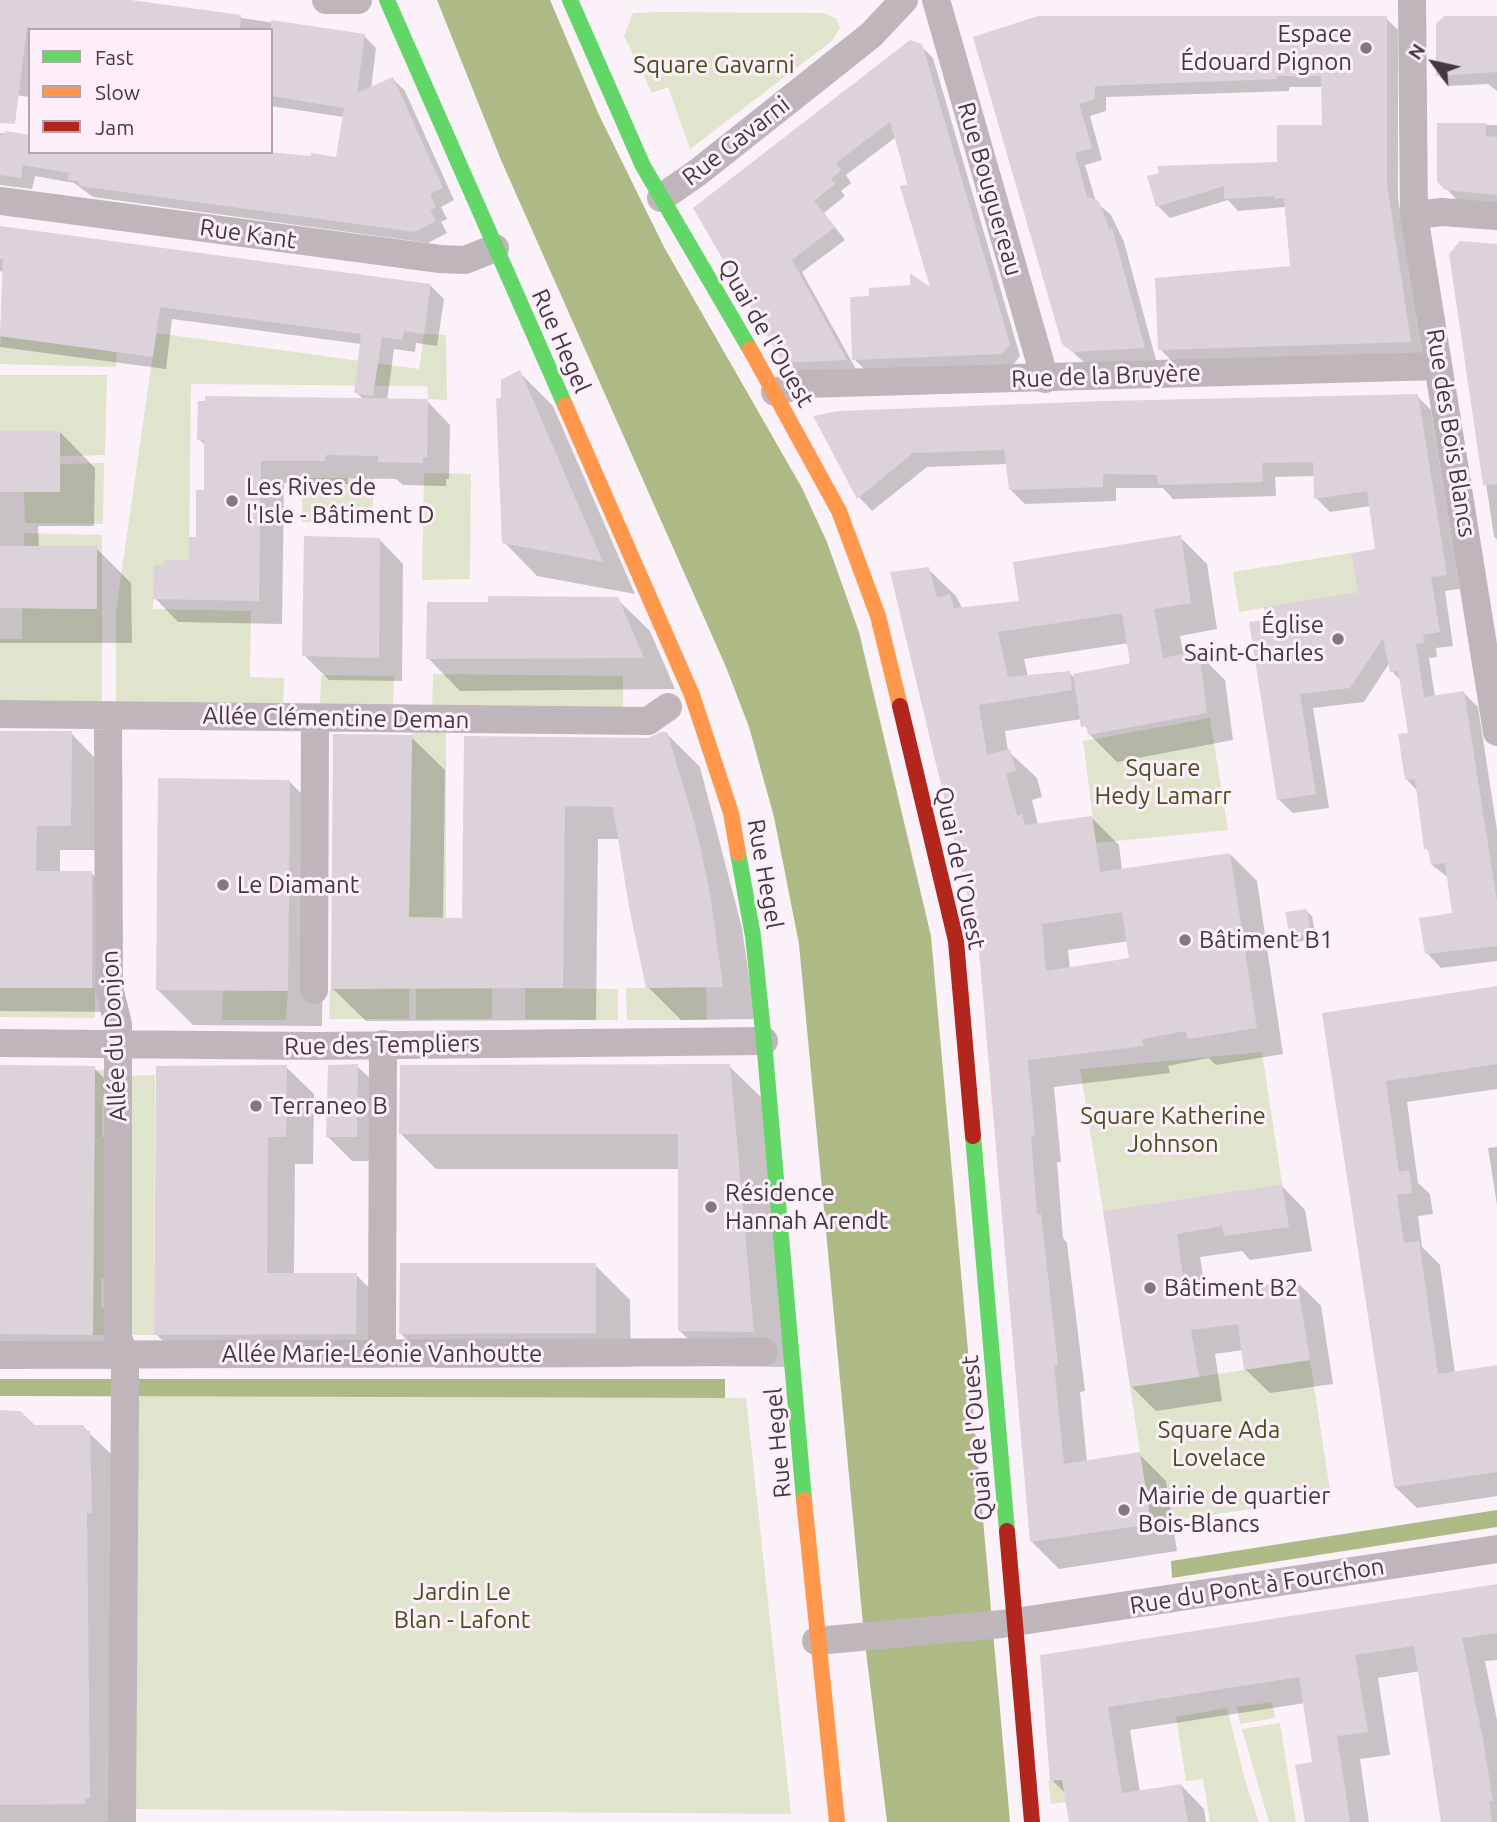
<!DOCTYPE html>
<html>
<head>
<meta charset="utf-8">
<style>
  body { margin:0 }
  #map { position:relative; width:1497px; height:1822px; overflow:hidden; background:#faf2f8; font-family:Ubuntu,sans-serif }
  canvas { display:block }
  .legend { position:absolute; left:28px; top:28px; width:245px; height:126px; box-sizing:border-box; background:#feeefa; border:2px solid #b3a5b0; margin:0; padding:9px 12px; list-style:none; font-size:21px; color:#423840 }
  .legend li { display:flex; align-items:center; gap:14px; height:35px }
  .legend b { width:35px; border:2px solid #b3a5b0 }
  .north { position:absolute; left:1399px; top:28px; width:70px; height:70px; -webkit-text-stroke:5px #feeefa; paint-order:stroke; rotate:303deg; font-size:19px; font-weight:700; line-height:28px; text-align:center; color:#423840 }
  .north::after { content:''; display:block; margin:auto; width:24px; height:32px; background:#423840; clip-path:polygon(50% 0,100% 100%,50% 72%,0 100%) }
</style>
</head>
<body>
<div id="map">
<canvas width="1497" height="1822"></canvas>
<ul class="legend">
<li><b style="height:9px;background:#63d668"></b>Fast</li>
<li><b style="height:9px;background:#ff974d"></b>Slow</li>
<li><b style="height:9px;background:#b3261e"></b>Jam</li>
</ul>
<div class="north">N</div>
</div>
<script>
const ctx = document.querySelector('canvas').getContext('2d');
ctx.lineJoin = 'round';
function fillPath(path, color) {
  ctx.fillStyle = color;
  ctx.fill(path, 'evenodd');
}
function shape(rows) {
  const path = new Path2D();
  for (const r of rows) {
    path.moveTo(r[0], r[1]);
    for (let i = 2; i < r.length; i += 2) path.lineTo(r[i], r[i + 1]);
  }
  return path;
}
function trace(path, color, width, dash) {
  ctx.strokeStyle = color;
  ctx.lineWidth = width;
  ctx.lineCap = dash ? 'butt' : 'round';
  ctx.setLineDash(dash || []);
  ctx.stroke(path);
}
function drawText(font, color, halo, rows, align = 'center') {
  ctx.font = font + ' Ubuntu,sans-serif';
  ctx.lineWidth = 6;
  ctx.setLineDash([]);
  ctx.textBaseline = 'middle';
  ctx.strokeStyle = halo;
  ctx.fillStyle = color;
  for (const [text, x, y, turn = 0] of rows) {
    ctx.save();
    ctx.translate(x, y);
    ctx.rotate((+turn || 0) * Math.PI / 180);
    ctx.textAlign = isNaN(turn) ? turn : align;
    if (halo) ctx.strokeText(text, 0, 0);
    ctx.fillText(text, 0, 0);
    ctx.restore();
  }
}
const green = shape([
  [659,12,823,13,837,19,840,28,832,41,690,149,668,87,652,93,624,36,633,13],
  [156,333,419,369,424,334,446,335,447,400,428,399,427,386,191,384,189,560,164,560,164,565,154,565,153,609,251,611,250,677,284,678,283,707,116,706,116,610],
  [0,336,117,352,116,367,0,364],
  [0,375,107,375,105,455,60,456,60,431,0,431],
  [104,463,103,524,25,523,24,492,60,464],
  [424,473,471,474,470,579,422,580],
  [302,478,374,478,372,523,302,522],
  [24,533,102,535,102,706,0,706,0,639,22,639,22,608,96,609,97,547,24,546],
  [1351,553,1353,564,1406,584,1239,612,1233,572],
  [433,674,623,676,623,711,432,709],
  [321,675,394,676,393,706,320,706],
  [1210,718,1228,830,1096,843,1083,741],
  [446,724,446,918,378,917,410,882,412,729],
  [706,987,707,1020,627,1020,626,988],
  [0,988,95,988,95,1018,0,1017],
  [409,988,409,1019,329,1019,330,989],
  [416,988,492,988,492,1019,416,1019],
  [525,988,618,989,618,1020,525,1019],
  [223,990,288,991,286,1020,222,1020],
  [1262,1052,1282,1184,1103,1211,1080,1069],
  [95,1070,110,1070,109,1098,102,1099,102,1137,108,1138,108,1278,101,1278,101,1308,107,1309,107,1335,93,1335],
  [155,1075,154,1335,122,1335,123,1076],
  [1310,1360,1331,1497,1151,1524,1130,1387],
  [135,1397,746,1398,791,1814,133,1809],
  [1272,1702,1275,1718,1240,1724,1237,1707],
  [1227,1708,1245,1780,1259,1822,1210,1822,1203,1779,1186,1781,1176,1717],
  [1280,1723,1280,1724,1296,1822,1269,1822,1242,1729],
  [1117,1770,1066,1802,1051,1804,1048,1781]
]);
const water = shape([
  [437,0,550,0,599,115,664,247,802,488,827,542,859,632,931,936,1010,1822,887,1822,864,1635,799,944,774,817,749,727,726,667,501,160],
  [0,1379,725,1379,725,1398,0,1396],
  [1497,1510,1497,1527,1172,1578,1171,1561]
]);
const shadow = shape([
  [0,0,118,0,364,36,376,48,371,89,393,79,405,91,454,200,441,207,447,219,441,222,447,233,428,243,93,197,74,183,35,176,32,189,0,185,0,133,30,137,30,152,338,159,344,117,271,106,271,30,30,30,30,97,0,93],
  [1386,18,1398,30,1398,198,1422,354,1172,361,1160,349,1291,268,1285,207,1238,211,1228,200,1170,218,1158,206,1279,164,1324,126,1323,87,1289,87,1289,91,1106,97,1106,111,1090,116,1102,160,1085,165,1096,202,1111,215,1124,242,1156,360,1086,364,1076,355,1064,343,975,38],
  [1497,18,1497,91,1488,84,1449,86,1438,75],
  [921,46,933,58,1020,356,1013,365,866,371,854,359,933,291,896,137,846,175,851,183,841,191,845,196,824,213,845,240,802,272,857,371,797,374,785,362,695,208],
  [1439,125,1497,125,1497,204,1458,201,1439,181],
  [0,228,431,286,444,299,437,346,416,343,415,352,394,349,387,401,427,401,450,425,449,479,446,479,446,486,403,485,396,479,348,478,348,484,284,483,282,624,178,622,155,598,191,562,198,539,206,492,206,446,199,439,364,400,356,392,361,344,172,319,166,369,0,347,3,272,0,271],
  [1497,246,1497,540,1494,536,1451,255],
  [520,373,553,406,635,594,537,576,504,542,503,400],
  [1417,396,1431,410,1460,589,1445,591,1453,646,1436,648,1437,657,1429,658,1435,697,1464,693,1478,707,1497,830,1497,961,1441,968,1427,953,1454,915,1449,878,1432,865,1430,852,1426,848,1418,791,1407,780,1410,734,1401,681,1392,671,1390,662,1364,702,1313,708,1329,808,1293,813,1278,799,1268,621,1360,594,1377,550,1371,506,1330,512,1316,498,1315,476,1275,477,1276,496,1173,499,1163,488,1116,488,1116,501,1025,504,1011,490,1007,464,927,467,872,511,859,497,815,417],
  [0,432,60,432,95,468,94,526,38,526,39,548,96,548,131,583,132,643,0,643],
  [1180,537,1207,564,1217,629,1180,636,1184,656,1198,653,1225,680,1233,740,1117,762,1090,735,1082,719,1005,731,1008,751,1037,778,1042,797,1032,800,1038,825,1092,818,1119,845,1122,871,1230,854,1257,881,1283,1054,1216,1065,1209,1058,1168,1066,1170,1073,1054,1087,1061,1162,1057,1162,1063,1238,1067,1243,1085,1391,1080,1392,1087,1462,1139,1454,1166,1481,1177,1551,1059,1569,1032,1542,980,939,928,569,956,596,962,608,1021,602],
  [1129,643,1132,665,1076,679,1069,673,1028,677,1024,659],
  [1129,941,1131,960,1070,969,1068,950],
  [379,539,403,564,402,681,329,680,304,655],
  [617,599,650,631,675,689,460,691,428,658],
  [0,732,71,733,95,758,95,850,60,850,60,873,91,873,116,897,116,1012,0,1011],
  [667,734,700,767,742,928,755,1019,681,1020,648,987,620,839,598,839,596,1020,366,1021,332,988,411,737,445,770,443,920,463,920,466,737,648,739],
  [289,781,324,817,322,1026,193,1025,158,990],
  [1306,911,1312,916,1316,939,1297,942,1291,937],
  [1497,988,1497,1089,1407,1102,1418,1183,1430,1194,1433,1214,1418,1216,1422,1247,1440,1265,1455,1373,1497,1367,1497,1496,1417,1508,1395,1487,1324,1014],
  [357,1066,382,1090,381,1161,352,1161,328,1137],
  [729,1066,765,1101,789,1367,715,1366,680,1331,679,1169,436,1169,401,1134],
  [0,1067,94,1068,129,1103,127,1369,0,1367],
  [286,1067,314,1094,313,1164,295,1164,294,1275,356,1275,384,1302,383,1361,184,1362,156,1334],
  [1497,1147,1497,1205,1488,1148],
  [1281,1185,1305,1210,1312,1251,1250,1260,1242,1251,1200,1257,1206,1295,1296,1281,1321,1306,1333,1384,1270,1393,1245,1369,1243,1350,1215,1354,1222,1401,1156,1411,1131,1386,1105,1212],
  [595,1265,630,1300,631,1367,436,1368,400,1333],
  [0,1411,35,1426,83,1427,114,1457,114,1822,0,1822],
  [1497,1586,1497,1660,1485,1661,1497,1720,1497,1822,1443,1822,1420,1671,1378,1678,1390,1755,1360,1759,1369,1822,1306,1822,1314,1763,1305,1703,1130,1730,1140,1792,1181,1785,1204,1809,1206,1822,1071,1822,1067,1795,1052,1780,1041,1657]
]);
const building = shape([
  [0,0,131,0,241,15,240,30,47,30,27,27,15,124,0,123],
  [1038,16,1387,16,1387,184,1411,342,1158,350,1155,278,1290,266,1284,198,1274,199,1274,196,1224,199,1224,186,1156,207,1147,176,1159,173,1157,166,1277,162,1277,125,1322,125,1321,76,1277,76,1277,79,1095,86,1095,99,1079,104,1092,148,1075,153,1087,197,1099,201,1109,229,1112,228,1145,348,1072,352,1062,344,973,37],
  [1444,16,1497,16,1497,72,1436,76,1436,24],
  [271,20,365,34,357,93,393,77,443,188,430,194,436,207,430,210,436,221,415,232,79,186,79,181,68,180,69,173,23,165,21,178,0,175,0,135,4,135,5,131,30,135,30,152,268,152,311,156,311,153,336,157,344,108,271,96],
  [910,40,922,44,1010,344,1002,354,852,360,850,297,869,296,869,288,910,285,910,273,930,287,900,186,908,184,890,122,836,163,841,170,831,179,835,184,814,201,835,227,792,260,847,360,783,363,693,208],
  [1437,123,1486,123,1486,136,1497,137,1497,195,1445,190,1437,182],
  [0,226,431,284,424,334,404,331,402,340,382,337,373,396,354,393,361,334,160,307,153,357,0,336,3,259,0,259],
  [1460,241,1497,244,1497,484,1483,485,1449,254],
  [520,370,525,382,603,562,502,543,496,399,501,398,501,380],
  [1418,394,1447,575,1431,577,1440,632,1423,635,1424,643,1416,644,1424,697,1464,691,1497,902,1497,946,1425,954,1419,918,1452,913,1445,863,1431,865,1428,848,1424,849,1415,779,1405,780,1398,734,1408,733,1398,671,1390,672,1383,638,1350,688,1300,694,1316,794,1277,800,1249,622,1266,620,1264,607,1358,592,1351,553,1375,549,1367,491,1314,499,1313,462,1262,463,1263,482,1158,485,1157,475,1103,474,1103,487,1009,490,1004,450,913,453,857,499,813,416,838,411,1104,401],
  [205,396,428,399,427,457,423,457,423,463,378,462,378,456,326,455,325,461,261,461,259,601,153,599,154,565,164,565,164,560,189,560,189,537,196,537,196,490,204,490,204,440,197,440,198,401,205,401],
  [0,431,60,431,60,492,0,492],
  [1181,535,1191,603,1154,609,1163,658,1199,651,1207,713,1088,735,1087,726,1081,727,1073,674,1130,663,1122,613,998,632,1008,677,1070,671,1072,690,979,705,987,755,1010,749,1016,771,1006,773,1017,816,1022,814,1025,825,1092,816,1100,872,1230,853,1257,1028,1188,1039,1186,1031,1142,1039,1144,1046,1028,1060,1035,1136,1031,1136,1037,1214,1041,1214,1058,1365,1054,1365,1064,1464,1140,1452,1151,1524,1030,1542,978,939,890,572,929,567,937,598,950,594,954,608,1019,601,1013,562],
  [1122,912,1129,958,1046,971,1042,924],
  [304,536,380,538,379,658,302,656],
  [0,546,97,546,97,609,0,608],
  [488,596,618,597,644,658,426,659,427,602,488,602],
  [0,731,72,731,71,826,37,826,36,871,92,871,92,988,0,988],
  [661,732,667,732,696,828,710,893,723,987,646,988,629,907,613,807,565,806,563,988,331,989,333,734,412,735,409,917,462,918,464,736,648,738],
  [158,778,290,780,288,991,156,990],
  [1307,909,1311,934,1290,937,1285,912],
  [1497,986,1497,1064,1386,1081,1399,1172,1409,1170,1412,1193,1397,1195,1404,1243,1419,1241,1438,1374,1497,1365,1497,1472,1394,1487,1322,1013],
  [358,1064,357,1137,326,1137,328,1065],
  [730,1064,754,1332,678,1331,678,1134,399,1134,400,1065],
  [0,1065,95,1066,93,1335,0,1334],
  [287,1065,286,1137,268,1137,267,1273,357,1273,356,1334,154,1335,156,1066],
  [1282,1184,1289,1227,1224,1236,1222,1226,1177,1234,1186,1296,1297,1280,1310,1360,1244,1370,1238,1324,1191,1330,1199,1377,1130,1387,1103,1211],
  [400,1263,596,1263,596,1333,399,1334],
  [0,1410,20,1411,35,1425,84,1425,84,1430,90,1431,92,1513,87,1513,90,1798,85,1798,85,1804,0,1805],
  [1497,1584,1497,1633,1462,1638,1483,1739,1493,1801,1489,1801,1492,1822,1441,1822,1414,1646,1355,1655,1368,1732,1337,1736,1350,1822,1305,1822,1295,1765,1312,1762,1299,1677,1108,1707,1122,1793,1181,1784,1188,1822,1069,1822,1062,1780,1050,1781,1040,1655]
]);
const street = shape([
  [326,0,358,0],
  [936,0,1045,379],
  [1412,0,1414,215,1497,732],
  [661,198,697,173,871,35,904,0],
  [0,201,440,259,465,260,495,248],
  [1414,215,1442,212,1497,216],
  [775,392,803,384,1438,366],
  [0,714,648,721,668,707],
  [108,715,109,988,118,1024,118,1337,125,1356,125,1397,122,1822],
  [314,990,315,718],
  [0,1043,315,1046,764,1041],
  [382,1354,383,1044],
  [0,1355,764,1352],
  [816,1641,1002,1624,1497,1549]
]);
const fast = shape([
  [387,0,565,405],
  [570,0,643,166,750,349],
  [738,853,753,936,764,1041,804,1500],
  [973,1136,1007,1531]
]);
const slow = shape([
  [750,349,839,511,878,616,900,706],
  [565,405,692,695,731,813,738,853],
  [804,1500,837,1822]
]);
const jam = shape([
  [900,706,956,941,973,1136],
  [1007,1531,1032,1822]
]);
const markers = [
  [1366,48,7,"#827980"],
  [232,501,7,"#827980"],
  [1338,639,7,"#827980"],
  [223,885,7,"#827980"],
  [1185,940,7,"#827980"],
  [256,1106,7,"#827980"],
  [711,1207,7,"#827980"],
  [1150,1288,7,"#827980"],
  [1124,1510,7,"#827980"]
];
const poiNames = [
  ["Espace",1352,34,"right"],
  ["Édouard Pignon",1352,62,"right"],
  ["Les Rives de",246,487],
  ["l'Isle - Bâtiment D",246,515],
  ["Église",1324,625,"right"],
  ["Saint-Charles",1324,653,"right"],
  ["Le Diamant",237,885],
  ["Bâtiment B1",1199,940],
  ["Terraneo B",270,1106],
  ["Résidence",725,1193],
  ["Hannah Arendt",725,1221],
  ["Bâtiment B2",1164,1288],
  ["Mairie de quartier",1138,1496],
  ["Bois-Blancs",1138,1524]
];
const parkNames = [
  ["Square Gavarni",714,65],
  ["Square",1163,768],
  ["Hedy Lamarr",1163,796],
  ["Square Katherine",1173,1116],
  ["Johnson",1173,1144],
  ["Square Ada",1219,1430],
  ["Lovelace",1219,1458],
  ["Jardin Le",462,1592],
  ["Blan - Lafont",462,1620]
];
const streetNames = [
  ["Rue Gavarni",736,141,-38],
  ["Rue Bouguereau",990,189,74],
  ["Rue Kant",248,234,8],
  ["Quai de l'Ouest",766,333,60],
  ["Rue Hegel",561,341,66],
  ["Rue de la Bruyère",1106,376,-2],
  ["Rue des Bois Blancs",1451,433,81],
  ["Allée Clémentine Deman",336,718,1],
  ["Quai de l'Ouest",960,868,78],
  ["Rue Hegel",765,874,80],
  ["Allée du Donjon",114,1036,-93],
  ["Rue des Templiers",382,1045,-1],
  ["Allée Marie-Léonie Vanhoutte",382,1354],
  ["Quai de l'Ouest",977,1438,-95],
  ["Rue Hegel",778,1443,-95],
  ["Rue du Pont à Fourchon",1257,1586,-9]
];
fillPath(green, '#e0e4cd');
fillPath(water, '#aeba86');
fillPath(shadow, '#0003');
fillPath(building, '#dcd3da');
trace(street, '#bfb6bc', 28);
trace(fast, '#63d668', 16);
trace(slow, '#ff974d', 16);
trace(jam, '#b3261e', 16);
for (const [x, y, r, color] of markers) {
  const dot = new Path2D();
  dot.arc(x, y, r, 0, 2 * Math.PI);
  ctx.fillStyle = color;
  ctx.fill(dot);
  trace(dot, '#feeefa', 2.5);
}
drawText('24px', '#423840', '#feeefa', poiNames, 'left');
drawText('24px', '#445119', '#feeefa', parkNames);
drawText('24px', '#423840', '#feeefa', streetNames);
</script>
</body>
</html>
